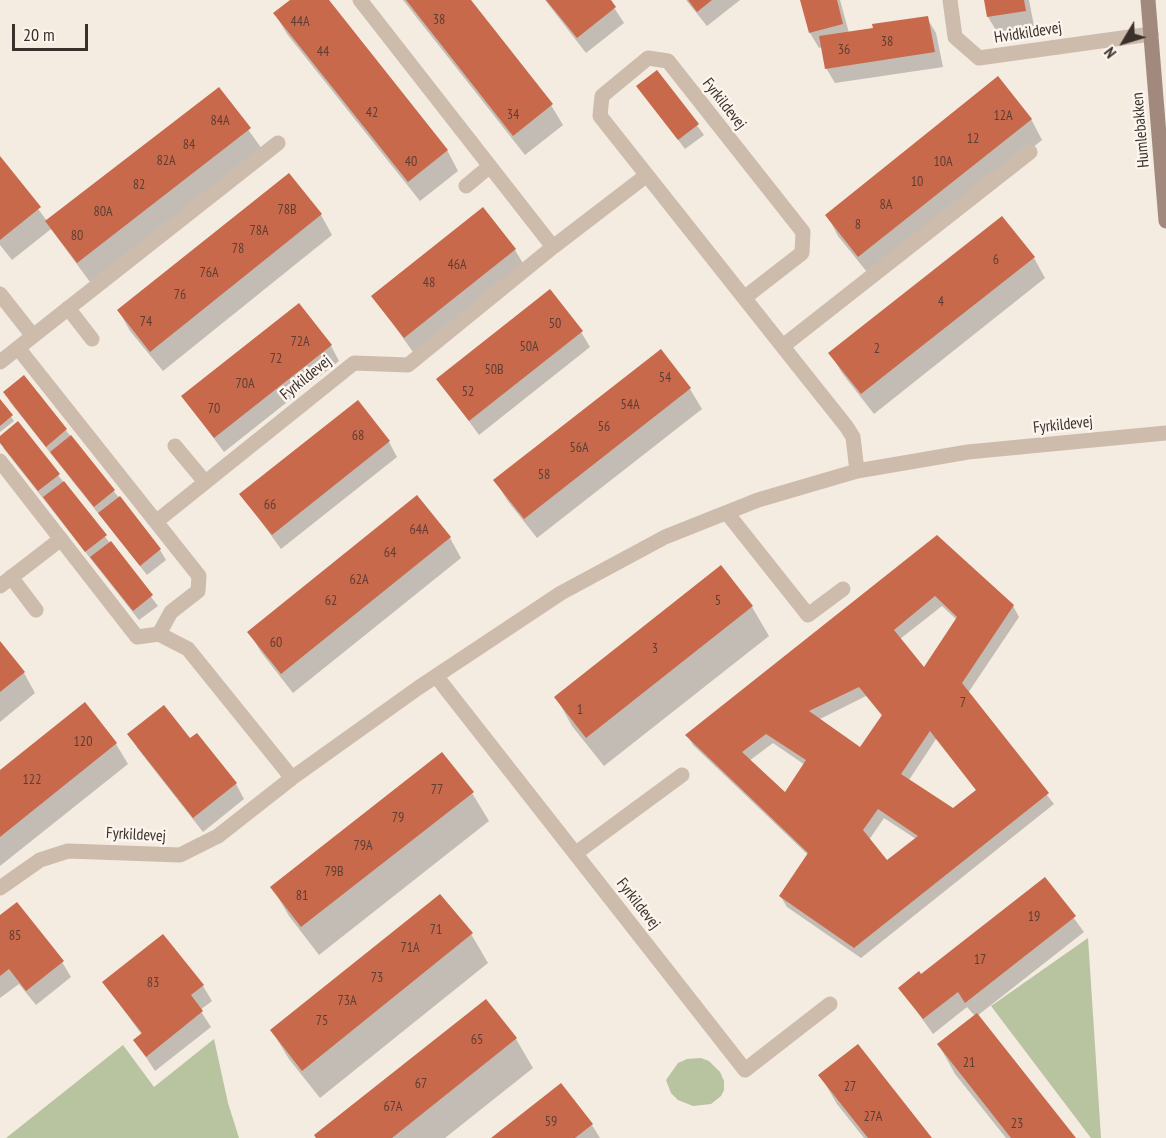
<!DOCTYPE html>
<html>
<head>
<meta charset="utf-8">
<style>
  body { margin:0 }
  #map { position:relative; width:1166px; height:1138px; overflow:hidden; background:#f4ebe1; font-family:"PT Sans Narrow",sans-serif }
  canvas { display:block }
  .north { position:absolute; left:1094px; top:12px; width:60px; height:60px; -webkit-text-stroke:4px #fbf5ee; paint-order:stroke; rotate:232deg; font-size:16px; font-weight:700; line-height:24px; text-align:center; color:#3b302b }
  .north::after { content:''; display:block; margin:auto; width:21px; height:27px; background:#3b302b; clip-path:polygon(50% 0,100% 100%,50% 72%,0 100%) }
  .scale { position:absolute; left:12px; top:24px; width:76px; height:27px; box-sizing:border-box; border:3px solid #3b302b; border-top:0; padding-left:8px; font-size:18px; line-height:21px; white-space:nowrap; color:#3b302b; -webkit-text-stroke:4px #fbf5ee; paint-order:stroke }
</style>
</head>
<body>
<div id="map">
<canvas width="1166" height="1138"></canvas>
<div class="north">N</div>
<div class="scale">20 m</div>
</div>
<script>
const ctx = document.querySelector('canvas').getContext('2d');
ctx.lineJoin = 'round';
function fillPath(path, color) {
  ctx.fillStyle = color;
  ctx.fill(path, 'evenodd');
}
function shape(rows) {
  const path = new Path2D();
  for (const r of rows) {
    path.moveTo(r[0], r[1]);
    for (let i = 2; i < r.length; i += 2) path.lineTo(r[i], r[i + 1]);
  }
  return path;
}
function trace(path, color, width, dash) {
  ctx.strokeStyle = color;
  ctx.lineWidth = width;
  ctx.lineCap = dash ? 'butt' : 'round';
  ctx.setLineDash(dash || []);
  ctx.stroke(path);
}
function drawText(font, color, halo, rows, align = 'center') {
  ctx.font = font + ' "PT Sans Narrow",sans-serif';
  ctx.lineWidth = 5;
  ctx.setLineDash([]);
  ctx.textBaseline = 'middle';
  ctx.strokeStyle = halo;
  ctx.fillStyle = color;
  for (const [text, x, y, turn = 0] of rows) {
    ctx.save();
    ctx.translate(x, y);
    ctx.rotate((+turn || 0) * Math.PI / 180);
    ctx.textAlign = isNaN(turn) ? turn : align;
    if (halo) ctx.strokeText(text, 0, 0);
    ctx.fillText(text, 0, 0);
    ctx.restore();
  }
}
const green = shape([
  [1088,938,1101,1138,1091,1138,991,1006],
  [214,1039,228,1103,239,1138,6,1138,123,1045,154,1087],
  [701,1058,709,1061,720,1072,724,1081,724,1090,721,1096,711,1104,693,1106,678,1100,671,1093,666,1080,678,1063,687,1059]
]);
const shadow = shape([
  [292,0,327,0,447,150,458,171,420,201,287,34,275,14],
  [403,0,469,0,551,105,563,125,525,155],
  [545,0,609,0,624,23,586,53],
  [686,0,740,0,707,26],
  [801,0,840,0,849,33,927,18,936,33,943,67,835,83,826,68,823,47,819,48,810,33],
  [985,0,1029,0,1034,26,997,32,988,17],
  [657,72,704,135,685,149,638,87],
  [219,89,262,149,90,282,51,229,12,260,0,245,0,158,47,221],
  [1031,119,1042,140,871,277,838,236,827,215],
  [289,175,321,215,332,235,163,371,130,331,119,311],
  [515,250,524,265,413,352,373,296],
  [1034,258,1045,278,874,414,842,373,830,353],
  [581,332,590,347,479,435,438,379],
  [331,346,339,361,224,452,183,397],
  [24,377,160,550,166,560,147,575,10,402,5,392],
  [690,389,702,409,537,538,507,500,495,480],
  [0,401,14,421,0,432],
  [0,438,58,475,158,606,139,620,4,449],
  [389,442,397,457,281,549,241,494],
  [417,497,450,538,461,558,293,693,261,652,249,632],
  [937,537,1013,606,1019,617,968,693,1054,804,861,958,787,907,781,897,808,855,693,745,687,735],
  [942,606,957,620,924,669,900,639],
  [866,696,883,717,861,749,818,720],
  [936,739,977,791,953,810,909,780],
  [773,743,805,765,785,794,749,761],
  [884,818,916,839,887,862,869,840],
  [752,607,769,636,604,766,572,726,556,697],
  [0,643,24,673,35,693,0,722],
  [85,705,116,744,128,764,0,866,0,772],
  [129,734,190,740,236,784,244,799,203,832,138,749],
  [472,793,489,821,319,955,289,916,272,887],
  [1045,879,1084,932,977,1016,1074,1138,1006,1138,955,1074,939,1045,975,1016,967,1007,933,1034,900,988,921,976],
  [0,917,62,962,71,977,36,1005,19,984,0,998],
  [471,934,488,963,320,1098,289,1059,272,1031],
  [104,983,203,986,212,1001,200,1010,211,1027,155,1071,135,1040,142,1035],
  [486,1001,516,1039,533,1068,445,1138,317,1138],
  [820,1075,930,1138,864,1138,837,1104],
  [592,1125,600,1138,493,1138]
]);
const building = shape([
  [290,0,329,0,448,150,408,182,273,13],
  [406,0,471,0,553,104,513,136],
  [546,0,611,0,616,7,577,38],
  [688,0,712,0,697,12],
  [800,0,837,0,843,24,809,33],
  [984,0,1024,0,1026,11,987,17],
  [928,16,935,52,825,69,819,36,873,28,872,24],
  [657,70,699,124,678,140,636,86],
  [998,76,1032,119,858,257,825,215],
  [219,87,251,128,77,263,45,221],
  [0,156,41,207,0,240],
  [289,173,322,214,150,352,117,310],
  [483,207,516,249,404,338,371,296],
  [1002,216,1035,257,861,394,828,353],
  [550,289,583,331,469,421,436,379],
  [299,303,332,345,214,438,181,396],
  [661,349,691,388,524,519,493,480],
  [24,375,67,429,46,447,3,392],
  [0,399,13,415,0,426],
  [358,400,390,441,272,535,239,494],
  [18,421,60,474,38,491,0,443,0,436],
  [71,435,115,490,94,507,50,452],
  [64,481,107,535,85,552,43,497],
  [417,495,451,537,281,674,247,632],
  [120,496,161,549,140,566,98,513],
  [937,535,1014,605,962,683,1049,793,854,948,779,896,808,853,685,735],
  [935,596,957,617,924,667,894,630],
  [859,687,882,715,860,747,809,711],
  [930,731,976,790,953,808,901,774],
  [766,734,806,760,785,792,742,752],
  [878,809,918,836,887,860,863,830],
  [111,541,153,595,133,611,90,557],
  [721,565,753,606,586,738,554,697],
  [0,641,25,672,0,692],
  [85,702,117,743,0,837,0,770],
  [164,705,190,738,197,733,237,783,193,818,127,734],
  [442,752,474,792,301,927,270,887],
  [1045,877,1076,916,965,1003,958,992,923,1019,898,988,919,971,921,974],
  [440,894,473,933,302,1071,270,1030],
  [17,902,64,961,26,991,9,969,0,976,0,915],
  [163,934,204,985,191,995,203,1011,146,1057,133,1040,142,1033,102,982],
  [486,999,517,1038,392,1138,316,1138,314,1135],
  [977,1013,1076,1138,1011,1138,937,1044],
  [858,1044,932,1138,868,1138,818,1075],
  [561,1083,593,1124,575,1138,491,1138]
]);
const lane = shape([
  [727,513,808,615,843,589],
  [576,853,682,775]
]);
const street = shape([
  [360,0,553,247,647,175],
  [950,0,955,37,979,58,1151,34],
  [466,186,490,166],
  [0,294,33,336],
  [744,298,802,253,803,232,668,61,648,58,602,96,600,116,795,362,846,426,853,437,857,471],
  [68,308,92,339],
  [783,346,1030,152],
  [18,348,199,576,198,591,171,612,159,634],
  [0,362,278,143],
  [175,446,205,482],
  [0,461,137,637,159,634,188,649,292,778],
  [157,521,354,363,408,365,553,247],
  [11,577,36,610],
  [0,586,61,539],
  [436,676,745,1070,830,1004],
  [0,888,40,860,68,851,180,855,218,836,292,778,418,688,561,593,665,537,758,500,857,471,968,452,1166,433]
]);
const secondary = shape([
  [1148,0,1166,221]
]);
const numberNames = [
  ["38",439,20],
  ["44A",300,22],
  ["38",887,42],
  ["36",844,50],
  ["44",323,52],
  ["42",372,113],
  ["34",513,115],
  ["12A",1003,116],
  ["84A",220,121],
  ["12",973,139],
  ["84",189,145],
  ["82A",166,161],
  ["40",411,162],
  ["10A",943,162],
  ["10",917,182],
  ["82",139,185],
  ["8A",886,205],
  ["78B",287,210],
  ["80A",103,212],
  ["8",858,225],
  ["78A",259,231],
  ["80",77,236],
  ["78",238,249],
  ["6",996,260],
  ["46A",457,265],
  ["76A",209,273],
  ["48",429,283],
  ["76",180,295],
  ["4",941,302],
  ["74",146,322],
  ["50",555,324],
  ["72A",300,342],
  ["50A",529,347],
  ["2",877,349],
  ["72",276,359],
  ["50B",494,370],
  ["54",665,378],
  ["70A",245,384],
  ["52",468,392],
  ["54A",630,405],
  ["70",214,409],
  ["56",604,427],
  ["68",358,436],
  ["56A",579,448],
  ["58",544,475],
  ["66",270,505],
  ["64A",419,530],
  ["64",390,553],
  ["62A",359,580],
  ["62",331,601],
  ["5",718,601],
  ["60",276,643],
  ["3",655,649],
  ["7",963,703],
  ["1",580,710],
  ["120",83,742],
  ["122",32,780],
  ["77",437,790],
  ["79",398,818],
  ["79A",363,846],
  ["79B",334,872],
  ["81",302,896],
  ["19",1034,917],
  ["71",436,930],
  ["85",15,936],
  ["71A",410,948],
  ["17",980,960],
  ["73",377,978],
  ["83",153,983],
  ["73A",347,1001],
  ["75",322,1021],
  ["65",477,1040],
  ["21",969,1063],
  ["67",421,1084],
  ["27",850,1087],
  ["67A",393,1107],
  ["27A",873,1117],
  ["59",551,1122],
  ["23",1017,1124]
];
const streetNames = [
  ["Hvidkildevej",1028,33,-9],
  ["Fyrkildevej",724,104,52],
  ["Humlebakken",1141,130,-95],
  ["Fyrkildevej",306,378,-39],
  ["Fyrkildevej",1063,425,-6],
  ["Fyrkildevej",136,835,3],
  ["Fyrkildevej",638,904,52]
];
fillPath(green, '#b8c4a0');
fillPath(shadow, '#0003');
fillPath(building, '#c8694b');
trace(lane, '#cdbbac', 15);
trace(street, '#cdbbac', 15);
trace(secondary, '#a18a7d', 15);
drawText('14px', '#5e3e33', null, numberNames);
drawText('16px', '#3b302b', '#fbf5ee', streetNames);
</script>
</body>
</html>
